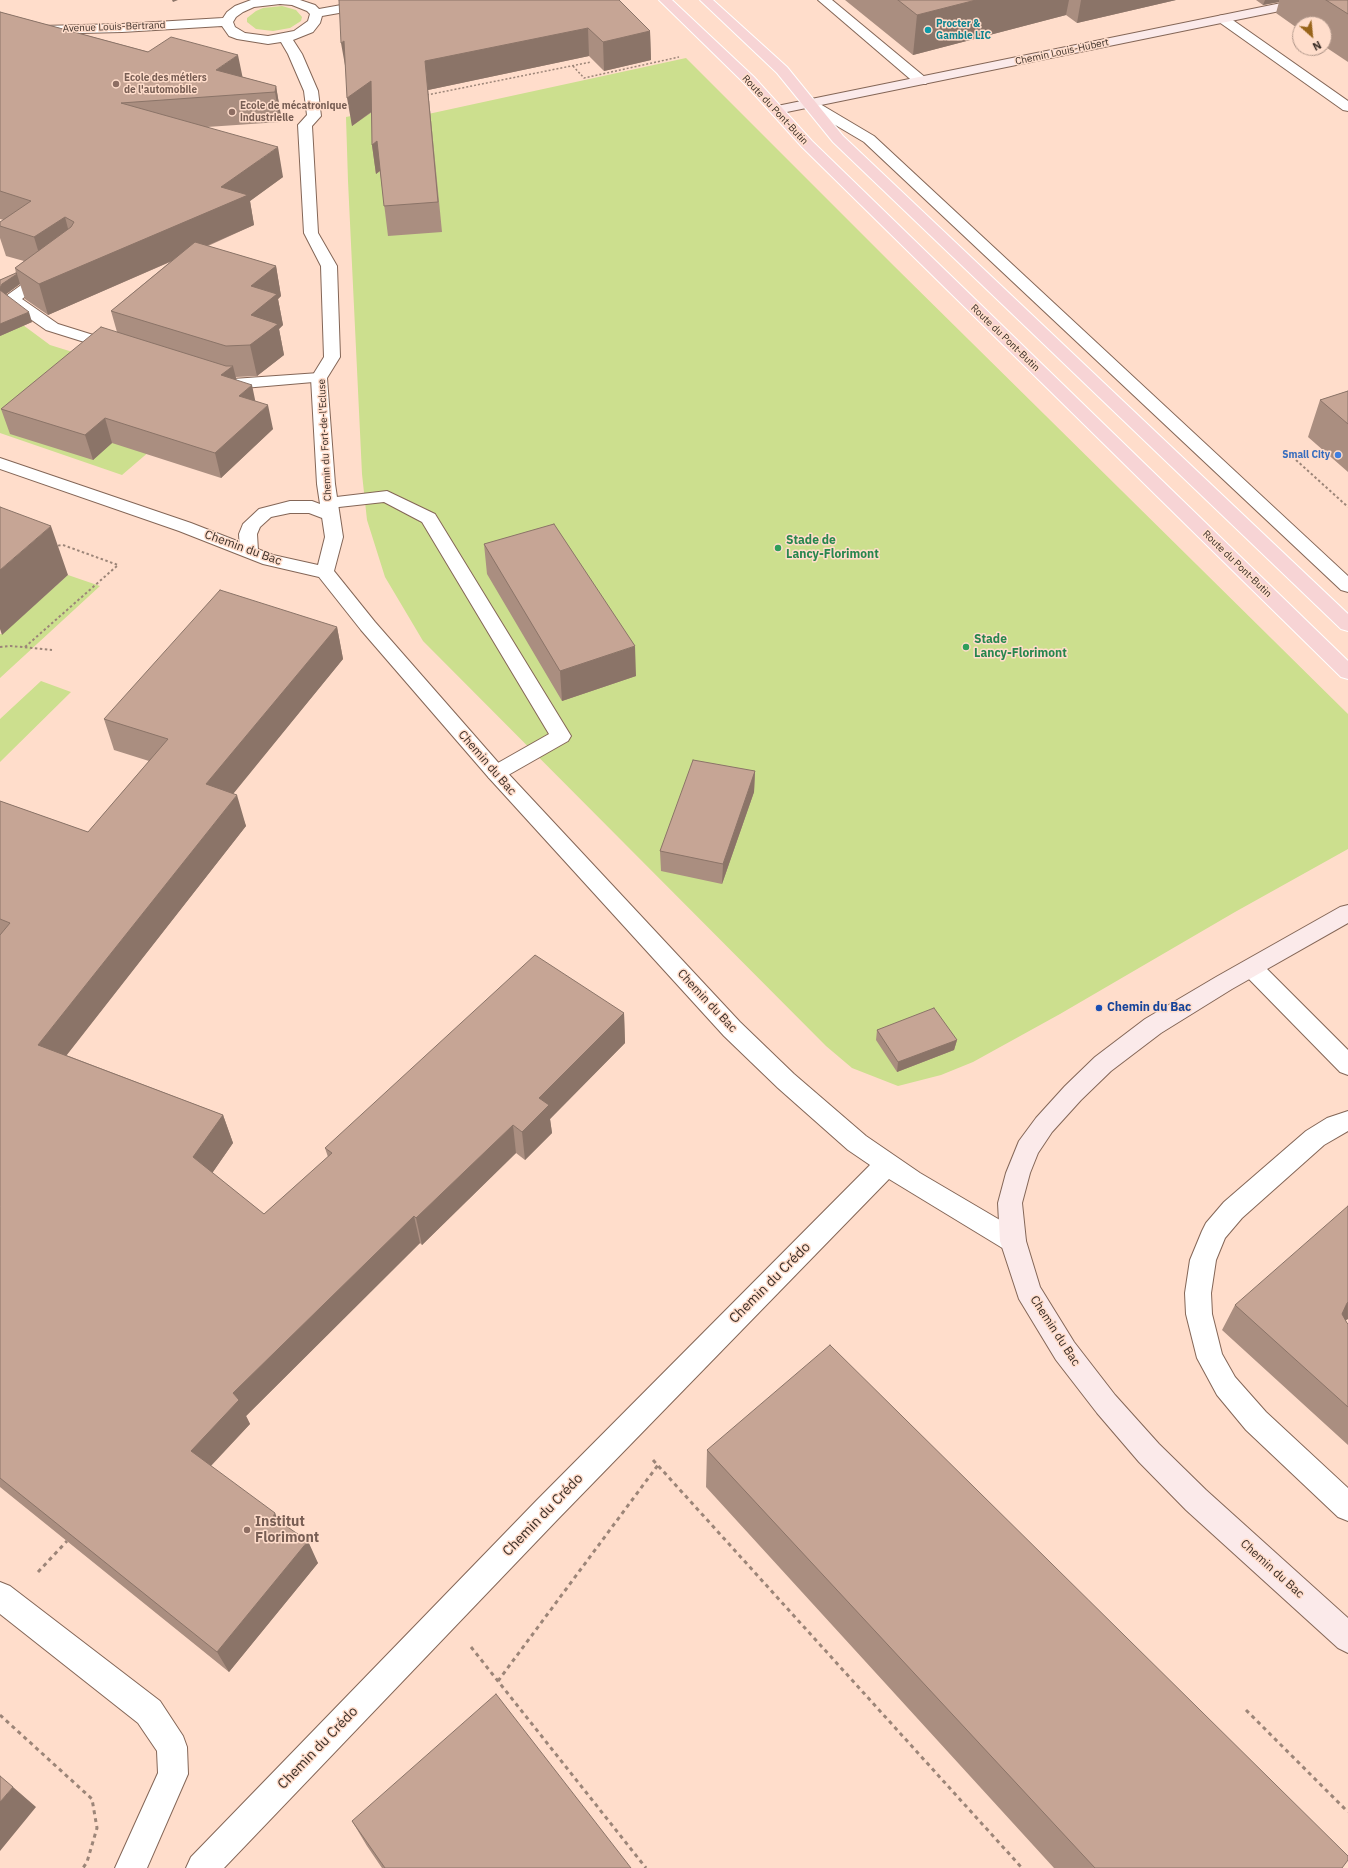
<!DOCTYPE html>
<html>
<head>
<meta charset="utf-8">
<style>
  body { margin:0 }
  #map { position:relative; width:1348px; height:1868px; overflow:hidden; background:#ffddcb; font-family:"IBM Plex Sans",sans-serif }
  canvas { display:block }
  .north { position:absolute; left:1292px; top:16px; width:40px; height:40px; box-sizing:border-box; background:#ffddcb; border:1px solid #b1978a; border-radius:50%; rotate:153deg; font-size:11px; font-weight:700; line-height:16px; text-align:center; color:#3c2f28 }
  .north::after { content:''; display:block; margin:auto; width:14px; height:18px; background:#98641a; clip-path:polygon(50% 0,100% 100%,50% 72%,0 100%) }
</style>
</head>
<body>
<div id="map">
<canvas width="1348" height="1868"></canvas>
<div class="north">N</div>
</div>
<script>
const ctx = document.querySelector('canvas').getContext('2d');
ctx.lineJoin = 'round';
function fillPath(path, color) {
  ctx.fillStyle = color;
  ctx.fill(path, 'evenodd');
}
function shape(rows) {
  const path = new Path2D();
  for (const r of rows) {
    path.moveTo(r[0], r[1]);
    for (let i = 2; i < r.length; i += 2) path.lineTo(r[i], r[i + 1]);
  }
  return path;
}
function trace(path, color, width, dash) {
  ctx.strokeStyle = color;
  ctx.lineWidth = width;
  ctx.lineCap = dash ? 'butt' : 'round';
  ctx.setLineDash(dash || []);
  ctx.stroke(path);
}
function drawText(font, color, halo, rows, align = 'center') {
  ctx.font = font + ' "IBM Plex Sans",sans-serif';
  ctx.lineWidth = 3;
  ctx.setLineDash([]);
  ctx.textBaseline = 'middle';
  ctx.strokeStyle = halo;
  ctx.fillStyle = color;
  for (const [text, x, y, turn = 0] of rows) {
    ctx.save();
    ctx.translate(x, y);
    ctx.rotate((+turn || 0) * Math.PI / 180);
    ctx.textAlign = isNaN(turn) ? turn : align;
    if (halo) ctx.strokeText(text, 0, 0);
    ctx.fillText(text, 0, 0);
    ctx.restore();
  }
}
const green = shape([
  [282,6,296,10,302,17,301,21,290,28,273,31,256,29,247,22,247,18,256,11,263,8],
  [686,58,894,266,1348,714,1348,849,1235,912,1060,1014,973,1062,941,1075,898,1086,852,1068,826,1046,423,641,385,577,367,520,362,474,348,181,346,117,351,116,350,108,419,116],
  [0,308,50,345,214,396,122,475,0,433],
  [68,575,100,586,0,678,0,634,2,634],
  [41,681,71,692,0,762,0,719]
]);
const pathFar2 = shape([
  [573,66,584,78,679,57],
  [427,95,591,62]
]);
const pathFar1 = shape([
  [1296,460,1348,507],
  [0,647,11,646,52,650],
  [25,647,118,565,63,545,55,546]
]);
const path = shape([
  [653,1460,1022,1868],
  [38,1572,67,1541],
  [471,1647,646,1868],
  [498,1681,658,1465],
  [1246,1710,1348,1812],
  [0,1715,92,1799,97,1828,87,1862,83,1868]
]);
const lane = shape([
  [818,0,832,0,926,78,928,81,926,84,916,84,818,0],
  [1223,15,1227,16,1348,101,1348,111,1343,110,1219,22,1217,19,1219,16,1223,15],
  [810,100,815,101,874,136,1348,576,1348,592,1341,590,864,142,805,107,803,104,805,101,810,100],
  [47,268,52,270,55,273,52,276,22,299,58,324,122,344,124,347,122,350,116,352,110,350,46,330,6,302,4,299,6,296,42,270,47,268],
  [319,373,325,375,327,378,325,381,232,389,211,382,209,379,211,376,217,374,233,379,319,373],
  [387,491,435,514,571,736,568,741,503,778,496,780,489,778,486,773,489,768,549,734,422,522,384,502,330,508,336,511,339,515,336,519,330,521,309,513,290,513,271,517,260,527,257,534,258,551,255,555,249,557,243,555,240,551,239,534,243,524,259,509,290,501,312,501,320,504,322,499,328,498,387,491],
  [1252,959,1260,962,1348,1050,1348,1075,1340,1072,1244,974,1241,968,1244,962,1252,959],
  [1348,1111,1348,1131,1324,1145,1242,1218,1225,1238,1216,1260,1211,1293,1212,1314,1222,1354,1235,1377,1266,1412,1348,1488,1348,1521,1338,1517,1246,1430,1217,1395,1197,1358,1186,1314,1185,1293,1190,1260,1202,1231,1206,1223,1224,1202,1306,1131,1327,1118,1348,1111],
  [0,1582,10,1586,160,1701,183,1736,187,1747,188,1774,147,1868,115,1868,158,1773,157,1751,138,1723,0,1614,0,1582]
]);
const street = shape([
  [251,0,300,0,315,5,319,9,369,0,396,0,394,3,390,4,322,16,320,23,313,32,293,40,302,54,318,91,321,116,312,126,318,233,337,266,340,357,327,378,335,484,343,537,334,571,375,622,503,768,740,1022,794,1074,866,1136,920,1173,1022,1233,1026,1241,1022,1249,1013,1252,1004,1249,889,1179,557,1520,224,1868,186,1868,191,1857,537,1500,870,1165,848,1150,778,1088,724,1036,489,778,361,630,319,577,263,564,179,531,0,469,0,458,191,523,273,555,318,565,325,537,317,484,311,378,324,357,321,266,304,233,298,125,307,115,304,91,288,54,281,42,268,44,237,39,229,36,222,26,122,32,0,35,0,27,122,24,223,18,227,12,235,6,251,0],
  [280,4,292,5,307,11,310,14,308,21,294,31,268,36,245,33,235,27,233,22,236,17,243,12,254,7,280,4]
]);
const secondary = shape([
  [1296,0,1320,0,1318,3,1314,4,777,114,772,113,770,110,772,107,777,106,1296,0],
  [1348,905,1348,923,1232,989,1161,1033,1111,1071,1081,1100,1052,1132,1038,1153,1030,1173,1022,1203,1026,1241,1040,1287,1074,1342,1115,1395,1159,1444,1206,1490,1348,1618,1348,1653,1338,1648,1186,1510,1139,1462,1097,1413,1056,1360,1019,1299,1000,1241,998,1203,1006,1173,1019,1141,1036,1118,1065,1086,1095,1057,1145,1019,1216,977,1340,907,1348,905]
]);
const primary = shape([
  [659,0,672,0,754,77,812,141,1348,661,1348,679,1341,677,802,147,744,83,659,0],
  [700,0,713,0,787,67,843,136,1348,614,1348,631,1341,629,833,142,777,73,700,0]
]);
const wall = shape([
  [339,0,650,31,651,60,604,71,589,56,428,90,442,232,388,236,380,171,376,174,372,145,372,112,352,126],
  [845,0,1176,0,1077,23,1066,15,913,55],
  [1256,0,1348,0,1348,62,1324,46,1324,24,1300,24,1300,30,1276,13,1279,2,1263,5],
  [0,12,276,86,281,116,280,122,207,127,283,177,250,201,254,225,208,246,276,266,281,296,278,299,283,325,279,329,284,355,257,376,236,377,236,380,255,401,273,429,221,478,112,443,93,460,10,434,1,409,117,332,111,311,170,262,48,315,25,299,20,284,6,294,32,322,0,336,0,280,16,273,15,268,24,261,6,256,0,238,0,222,4,220,0,219],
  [1348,391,1348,472,1308,437,1320,400],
  [484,544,636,676,562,701,487,574],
  [337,627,343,659,233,793,246,826,66,1055,223,1115,233,1143,212,1173,264,1214,328,1157,325,1148,624,1013,625,1043,550,1119,552,1133,525,1160,516,1153,422,1245,420,1243,246,1416,250,1424,211,1466,279,1520,318,1563,229,1672,0,1487,0,801,88,832,149,761,114,750,104,719],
  [755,771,754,792,722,884,661,871,660,851],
  [877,1030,957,1040,954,1050,897,1072,876,1040],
  [1235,1305,1348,1319,1345,1320,1348,1324,1348,1445,1222,1330],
  [707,1450,1342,1868,1054,1868,706,1487],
  [352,1821,631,1868,382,1868,367,1846]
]);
const shadedWall = shape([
  [172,0,178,0,173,2],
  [976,0,1069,0,1066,15,913,55,917,15],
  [1081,0,1176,0,1077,23],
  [1265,0,1279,0,1279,2,1263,5],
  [588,28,589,56,428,90,442,232,425,61],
  [650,31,651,60,604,71,603,42],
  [344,41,346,71,341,43],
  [238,55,244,84,216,70],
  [371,81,375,109,352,126,347,98],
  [276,86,281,116,280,122,275,92],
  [377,141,381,170,376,174,372,145],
  [278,147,283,177,250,201,254,225,48,315,39,284,221,187],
  [65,217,73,248,43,267,34,237],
  [276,266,281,296,278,299,283,325,279,329,284,355,257,376,250,345,251,315,251,286],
  [17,274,20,284,5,295,0,291,0,288,2,284],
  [29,312,32,322,0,336,0,324],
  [233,366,239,390,221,375],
  [252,385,257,409,239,396],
  [268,405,273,429,221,478,215,453],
  [105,418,112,443,93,460,85,435],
  [51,526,68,575,2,635,0,629,0,570],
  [337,627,343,659,216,815,206,784],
  [635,646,636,676,562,701,560,671],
  [755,771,754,792,722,884,723,864],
  [237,795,246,826,52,1074,38,1045],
  [624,1013,625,1043,550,1119,552,1133,525,1160,522,1132,539,1098],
  [957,1040,954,1050,897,1072,898,1062],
  [223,1115,233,1143,204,1185,193,1157],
  [513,1125,516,1153,422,1245,416,1218],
  [414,1216,420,1243,246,1416,250,1424,203,1474,191,1451,233,1393],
  [1348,1302,1348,1319,1331,1328,1347,1303],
  [275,1513,286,1536,273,1517],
  [308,1541,318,1563,229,1672,217,1652],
  [13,1787,36,1807,0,1851,0,1802]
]);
const building = shape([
  [339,0,619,0,650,31,603,42,588,28,425,61,438,202,384,206,377,141,372,145,371,81,347,98,344,41,341,43,339,0],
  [898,0,976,0,917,15,898,0],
  [1326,0,1348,0,1348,14,1326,0],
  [0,12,148,52,171,37,238,55,216,70,276,86,275,92,121,103,278,147,221,187,248,195,39,284,15,268,71,227,74,222,65,217,34,237,0,226,0,222,31,201,0,191,0,12],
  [195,242,276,266,251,286,277,294,251,315,278,324,250,345,226,346,111,311,195,242],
  [16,273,17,274,2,284,0,288,0,280,16,273],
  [0,290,29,312,0,324,0,290],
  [101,327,226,366,233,366,221,375,252,385,239,396,268,405,215,453,105,418,85,435,1,409,101,327],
  [1348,391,1348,424,1320,400,1348,391],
  [0,507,51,526,0,570,0,507],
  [554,524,635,646,560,671,484,544,554,524],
  [220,590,337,627,206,784,237,795,38,1045,223,1115,193,1157,264,1214,332,1153,325,1148,535,955,624,1013,539,1098,549,1105,522,1132,513,1125,416,1218,414,1216,233,1393,239,1400,191,1451,275,1513,273,1517,308,1541,217,1652,0,1478,0,935,10,923,0,919,0,801,88,832,168,739,104,719,220,590],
  [693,760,755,771,723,864,660,851,693,760],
  [934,1008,957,1040,898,1062,877,1030,934,1008],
  [1348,1206,1348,1302,1347,1303,1342,1314,1347,1323,1348,1324,1348,1407,1235,1305,1348,1206],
  [830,1345,1348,1856,1348,1860,1342,1868,1095,1868,707,1450,830,1345],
  [496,1694,631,1868,385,1868,352,1821,496,1694],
  [0,1776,13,1787,0,1802,0,1776]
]);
const markers = [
  [928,30,4,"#0f9aa8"],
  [116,84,4,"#8d6e63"],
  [232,112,4,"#8d6e63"],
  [1338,455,4,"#3f7fe0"],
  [778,548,4,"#2e9e5b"],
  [966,647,4,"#2e9e5b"],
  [1099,1008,4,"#1a4fb4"],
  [247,1530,4,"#8d6e63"]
];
const farCulturenames = [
  ["Procter &",936,24],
  ["Gamble LIC",936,36]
];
const farStreetnames = [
  ["Avenue Louis-Bertrand",114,27,-2],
  ["Chemin Louis-Hubert",1062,52,-12],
  ["Route du Pont-Butin",775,110,47],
  ["Route du Pont-Butin",1005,338,44],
  ["Chemin du Fort-de-l'Ecluse",325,440,-93],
  ["Route du Pont-Butin",1237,564,44]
];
const farEducationnames = [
  ["Ecole des métiers",124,78],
  ["de l'automobile",124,90],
  ["Ecole de mécatronique",240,106],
  ["industrielle",240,118]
];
const farShopnames = [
  ["Small City",1330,455]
];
const leisureNames = [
  ["Stade de",786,541],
  ["Lancy-Florimont",786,555],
  ["Stade",974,640],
  ["Lancy-Florimont",974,654]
];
const streetNames = [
  ["Chemin du Bac",243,548,20],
  ["Chemin du Bac",487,763,49],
  ["Chemin du Bac",707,1001,47],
  ["Chemin du Bac",1055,1331,57],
  ["Chemin du Bac",1272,1569,42]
];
const transitNames = [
  ["Chemin du Bac",1107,1008]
];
const nearStreetnames = [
  ["Chemin du Crédo",770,1283,-45],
  ["Chemin du Crédo",543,1515,-46],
  ["Chemin du Crédo",318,1748,-46]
];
const nearEducationnames = [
  ["Institut",255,1522],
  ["Florimont",255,1538]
];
fillPath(green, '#ccdf8e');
trace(lane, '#846657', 2);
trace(street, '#846657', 2);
trace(secondary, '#846657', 2);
trace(primary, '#fff', 2);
trace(pathFar2, '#9c8578', 1.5, [2, 2]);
trace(pathFar1, '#9c8578', 2, [2.5, 2.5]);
trace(path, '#9c8578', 3, [4, 4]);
fillPath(lane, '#fff');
fillPath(street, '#fff');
fillPath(secondary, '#fbeaea');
fillPath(primary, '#f7d4d5');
fillPath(wall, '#aa8e80');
fillPath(shadedWall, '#8b7468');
fillPath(building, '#c6a595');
trace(building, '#8b7468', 1);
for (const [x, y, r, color] of markers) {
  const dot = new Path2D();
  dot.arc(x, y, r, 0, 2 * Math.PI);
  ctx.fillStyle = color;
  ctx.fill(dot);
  trace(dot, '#ffddcb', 1.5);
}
drawText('bold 10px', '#0d838f', '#ffddcb', farCulturenames, 'left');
drawText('10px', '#3c2f28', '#ffddcb', farStreetnames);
drawText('bold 10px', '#785e54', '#ffddcb', farEducationnames, 'left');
drawText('bold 10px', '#366cbe', '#ffddcb', farShopnames, 'right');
drawText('bold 12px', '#27864d', '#ffddcb', leisureNames, 'left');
drawText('12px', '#3c2f28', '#ffddcb', streetNames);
drawText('bold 12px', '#164399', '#ffddcb', transitNames, 'left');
drawText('14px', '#3c2f28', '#ffddcb', nearStreetnames);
drawText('bold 14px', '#785e54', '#ffddcb', nearEducationnames, 'left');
</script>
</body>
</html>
